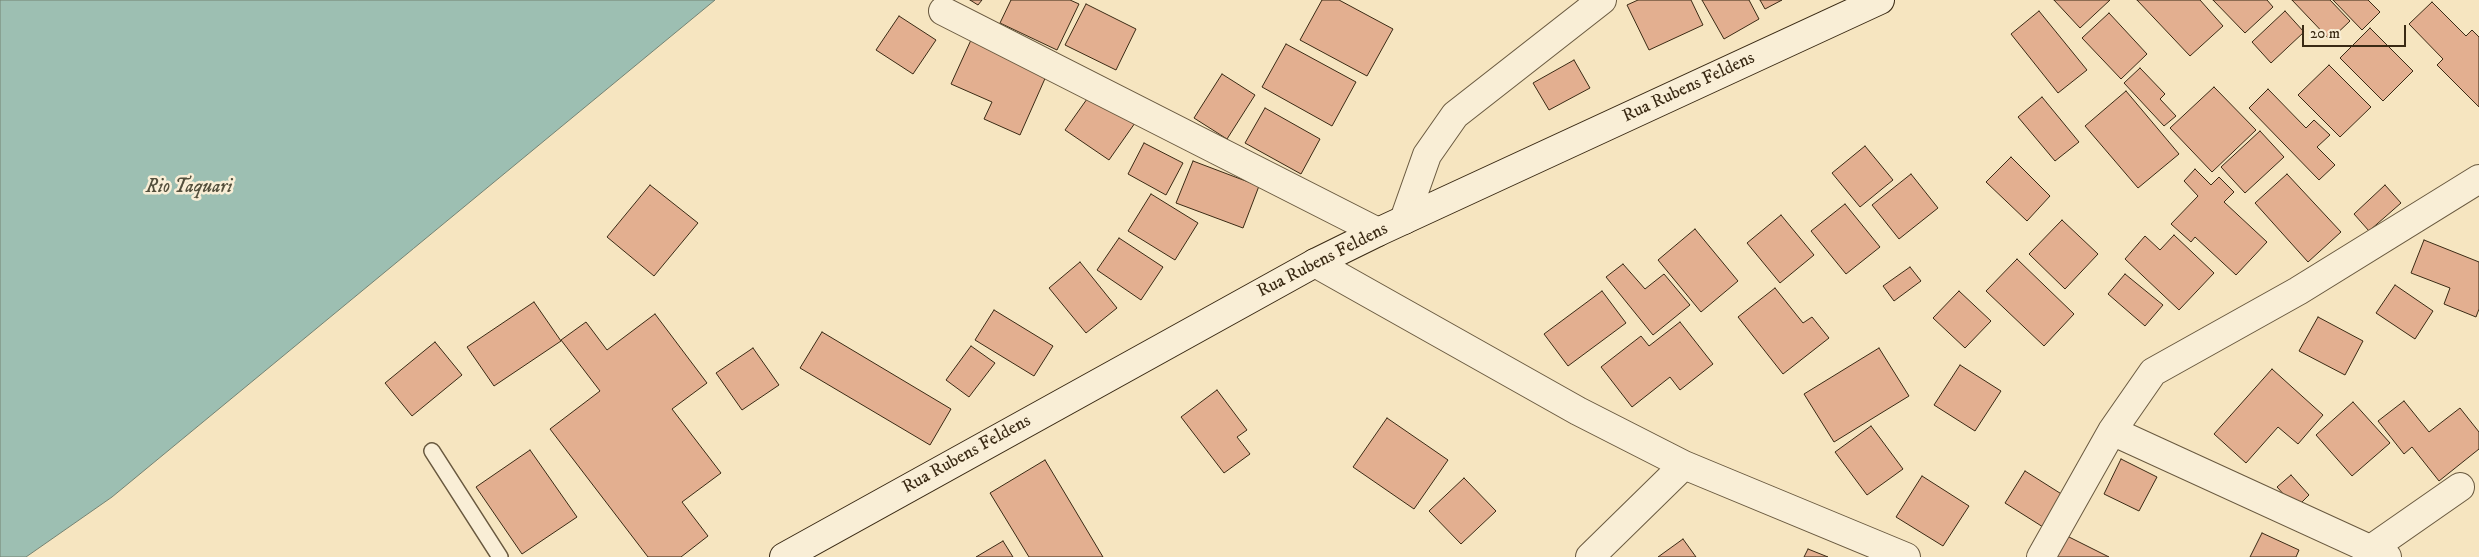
<!DOCTYPE html>
<html>
<head>
<meta charset="utf-8">
<style>
  body { margin:0 }
  #map { position:relative; width:2479px; height:557px; overflow:hidden; background:#f6e5c0; font-family:"IM FELL DW Pica",serif }
  canvas { display:block }
  .scale { position:absolute; left:2302px; top:25px; width:104px; height:22px; box-sizing:border-box; border:2px solid #3a2a14; border-top:0; padding-left:6px; font-size:15px; line-height:18px; white-space:nowrap; color:#3a2a14; -webkit-text-stroke:4px #f9eed6; paint-order:stroke }
</style>
</head>
<body>
<div id="map">
<canvas width="2479" height="557"></canvas>
<div class="scale">20 m</div>
</div>
<script>
const ctx = document.querySelector('canvas').getContext('2d');
ctx.lineJoin = 'round';
function fillPath(path, color) {
  ctx.fillStyle = color;
  ctx.fill(path, 'evenodd');
}
function shape(rows) {
  const path = new Path2D();
  for (const r of rows) {
    path.moveTo(r[0], r[1]);
    for (let i = 2; i < r.length; i += 2) path.lineTo(r[i], r[i + 1]);
  }
  return path;
}
function trace(path, color, width, dash) {
  ctx.strokeStyle = color;
  ctx.lineWidth = width;
  ctx.lineCap = dash ? 'butt' : 'round';
  ctx.setLineDash(dash || []);
  ctx.stroke(path);
}
function drawText(font, color, halo, rows, align = 'center') {
  ctx.font = font + ' "IM FELL DW Pica",serif';
  ctx.lineWidth = 5;
  ctx.setLineDash([]);
  ctx.textBaseline = 'middle';
  ctx.strokeStyle = halo;
  ctx.fillStyle = color;
  for (const [text, x, y, turn = 0] of rows) {
    ctx.save();
    ctx.translate(x, y);
    ctx.rotate((+turn || 0) * Math.PI / 180);
    ctx.textAlign = isNaN(turn) ? turn : align;
    if (halo) ctx.strokeText(text, 0, 0);
    ctx.fillText(text, 0, 0);
    ctx.restore();
  }
}
const water = shape([
  [0,0,715,0,112,497,26,557,0,557,0,0]
]);
const building = shape([
  [970,0,982,0,978,5,970,0],
  [1011,0,1070,0,1079,4,1057,50,1000,23,1011,0],
  [1322,0,1339,0,1393,29,1367,76,1300,40,1322,0],
  [1638,0,1691,0,1703,25,1649,50,1627,5,1638,0],
  [1702,0,1749,0,1759,19,1724,39,1702,0],
  [1760,0,1782,0,1765,9,1760,0],
  [2054,0,2110,0,2080,28,2054,0],
  [2137,0,2200,0,2223,26,2190,56,2137,0],
  [2213,0,2267,0,2273,7,2245,33,2213,0],
  [2292,0,2330,0,2350,21,2330,40,2292,0],
  [2333,0,2368,0,2380,12,2362,30,2333,0],
  [2432,2,2466,36,2472,30,2479,37,2479,107,2437,65,2443,59,2409,24,2432,2],
  [1086,4,1136,29,1116,70,1065,45,1086,4],
  [2039,11,2087,70,2058,93,2011,34,2039,11],
  [2285,11,2304,32,2271,63,2252,42,2285,11],
  [2109,13,2147,54,2121,79,2082,38,2109,13],
  [899,16,936,40,913,74,876,50,899,16],
  [2370,28,2413,71,2383,101,2340,58,2370,28],
  [971,40,1047,74,1020,135,984,119,992,102,951,84,971,40],
  [1286,44,1356,82,1332,126,1262,87,1286,44],
  [1574,60,1590,88,1549,110,1533,83,1574,60],
  [2329,65,2371,107,2340,137,2298,95,2329,65],
  [2140,68,2165,94,2160,99,2176,116,2164,126,2124,83,2140,68],
  [1222,74,1255,95,1227,139,1194,118,1222,74],
  [2214,87,2256,130,2212,172,2170,128,2214,87],
  [2268,89,2306,128,2314,120,2330,135,2317,147,2335,165,2319,180,2249,108,2268,89],
  [2126,91,2179,154,2138,188,2085,126,2126,91],
  [1092,92,1135,123,1109,160,1065,130,1092,92],
  [2042,97,2079,142,2055,161,2018,117,2042,97],
  [1265,108,1320,139,1301,174,1245,143,1265,108],
  [2260,131,2284,157,2245,193,2221,167,2260,131],
  [1144,143,1183,163,1166,195,1128,174,1144,143],
  [1865,146,1893,180,1860,207,1832,173,1865,146],
  [2011,157,2050,196,2027,221,1986,182,2011,157],
  [1193,161,1259,186,1243,228,1176,203,1193,161],
  [2195,169,2211,185,2219,177,2234,192,2224,202,2267,242,2236,275,2195,237,2191,242,2171,224,2198,196,2184,181,2195,169],
  [1911,174,1938,208,1899,239,1872,205,1911,174],
  [2287,174,2341,232,2308,262,2255,203,2287,174],
  [650,185,698,223,654,276,607,237,650,185],
  [2385,185,2401,203,2369,231,2354,214,2385,185],
  [1151,194,1198,223,1175,260,1128,231,1151,194],
  [1845,204,1880,247,1846,274,1811,231,1845,204],
  [1781,215,1814,255,1780,283,1747,243,1781,215],
  [2062,220,2098,254,2065,289,2029,254,2062,220],
  [1695,229,1738,281,1701,312,1658,260,1695,229],
  [2174,235,2214,273,2179,310,2125,259,2145,236,2160,250,2174,235],
  [1119,238,1163,267,1141,300,1097,270,1119,238],
  [2424,240,2479,262,2479,309,2476,317,2444,304,2450,288,2411,273,2424,240],
  [2017,259,2074,314,2044,346,1986,291,2017,259],
  [1080,262,1117,308,1086,333,1049,288,1080,262],
  [1623,264,1645,289,1664,274,1690,305,1653,335,1606,277,1623,264],
  [1910,267,1921,281,1894,301,1883,286,1910,267],
  [2125,274,2163,305,2145,326,2108,294,2125,274],
  [2395,285,2433,311,2415,339,2376,313,2395,285],
  [1775,288,1803,323,1812,317,1829,338,1783,374,1738,317,1775,288],
  [1602,291,1626,323,1568,366,1544,334,1602,291],
  [1959,291,1991,321,1965,348,1933,318,1959,291],
  [534,302,561,341,494,386,467,347,534,302],
  [994,310,1053,346,1034,376,975,340,994,310],
  [655,314,707,383,672,409,721,473,682,502,708,536,681,557,648,557,550,429,600,391,561,340,586,322,607,350,655,314],
  [2318,317,2363,341,2345,375,2299,351,2318,317],
  [1680,322,1713,364,1680,390,1670,377,1632,407,1601,367,1641,336,1649,346,1680,322],
  [822,332,951,409,930,445,800,368,822,332],
  [435,342,462,375,412,416,385,383,435,342],
  [971,346,995,363,969,397,946,380,971,346],
  [753,348,779,385,742,410,716,373,753,348],
  [1879,348,1909,396,1834,442,1804,394,1879,348],
  [1960,365,2001,391,1975,431,1934,405,1960,365],
  [2272,369,2323,415,2298,444,2278,427,2246,463,2214,434,2272,369],
  [1217,390,1247,430,1237,437,1250,454,1224,473,1181,417,1217,390],
  [2404,401,2429,432,2460,408,2479,432,2479,449,2439,481,2412,447,2404,454,2378,421,2404,401],
  [2353,402,2390,443,2352,476,2316,435,2353,402],
  [1387,418,1448,460,1414,509,1353,467,1387,418],
  [1871,426,1903,469,1867,495,1835,452,1871,426],
  [530,450,577,517,522,554,476,487,530,450],
  [2121,459,2157,477,2139,511,2104,494,2121,459],
  [1045,460,1103,557,1029,557,990,493,1045,460],
  [2025,471,2063,495,2043,527,2005,503,2025,471],
  [2291,475,2309,495,2296,508,2277,487,2291,475],
  [1922,476,1969,506,1943,546,1896,517,1922,476],
  [1464,478,1496,511,1461,544,1429,511,1464,478],
  [2262,533,2299,550,2296,557,2250,557,2262,533],
  [2067,536,2109,557,2057,557,2067,536],
  [1683,539,1696,557,1658,557,1683,539],
  [1003,541,1013,557,976,557,1003,541],
  [1808,549,1828,557,1804,557,1808,549]
]);
const lane = shape([
  [432,451,500,557]
]);
const street = shape([
  [943,11,1378,232],
  [1404,220,1427,155,1455,115,1602,0],
  [1315,263,1578,411,1684,465,1906,557],
  [2112,431,2387,557],
  [2371,549,2460,487],
  [1590,557,1684,465],
  [2041,557,2112,431,2153,372,2298,291,2479,179]
]);
const secondary = shape([
  [784,557,1315,263,1378,232,1880,0]
]);
const streetNames = [
  ["Rua Rubens Feldens",1689,88,-25],
  ["Rua Rubens Feldens",1323,261,-27],
  ["Rua Rubens Feldens",967,455,-29]
];
const waterNames = [
  ["Rio Taquari",189,188]
];
fillPath(water, '#9dbfb2');
trace(water, '#758373', 1);
fillPath(building, '#e3af90');
trace(building, '#3a2a14', 1);
trace(lane, '#69593f', 18);
trace(street, '#69593f', 30);
trace(secondary, '#3a2a14', 30);
trace(lane, '#f9eed6', 15);
trace(street, '#f9eed6', 28);
trace(secondary, '#f9eed6', 28);
drawText('18px', '#3a2a14', '#f9eed6', streetNames);
drawText('italic 19px', '#534f3c', '#f9eed6', waterNames);
</script>
</body>
</html>
